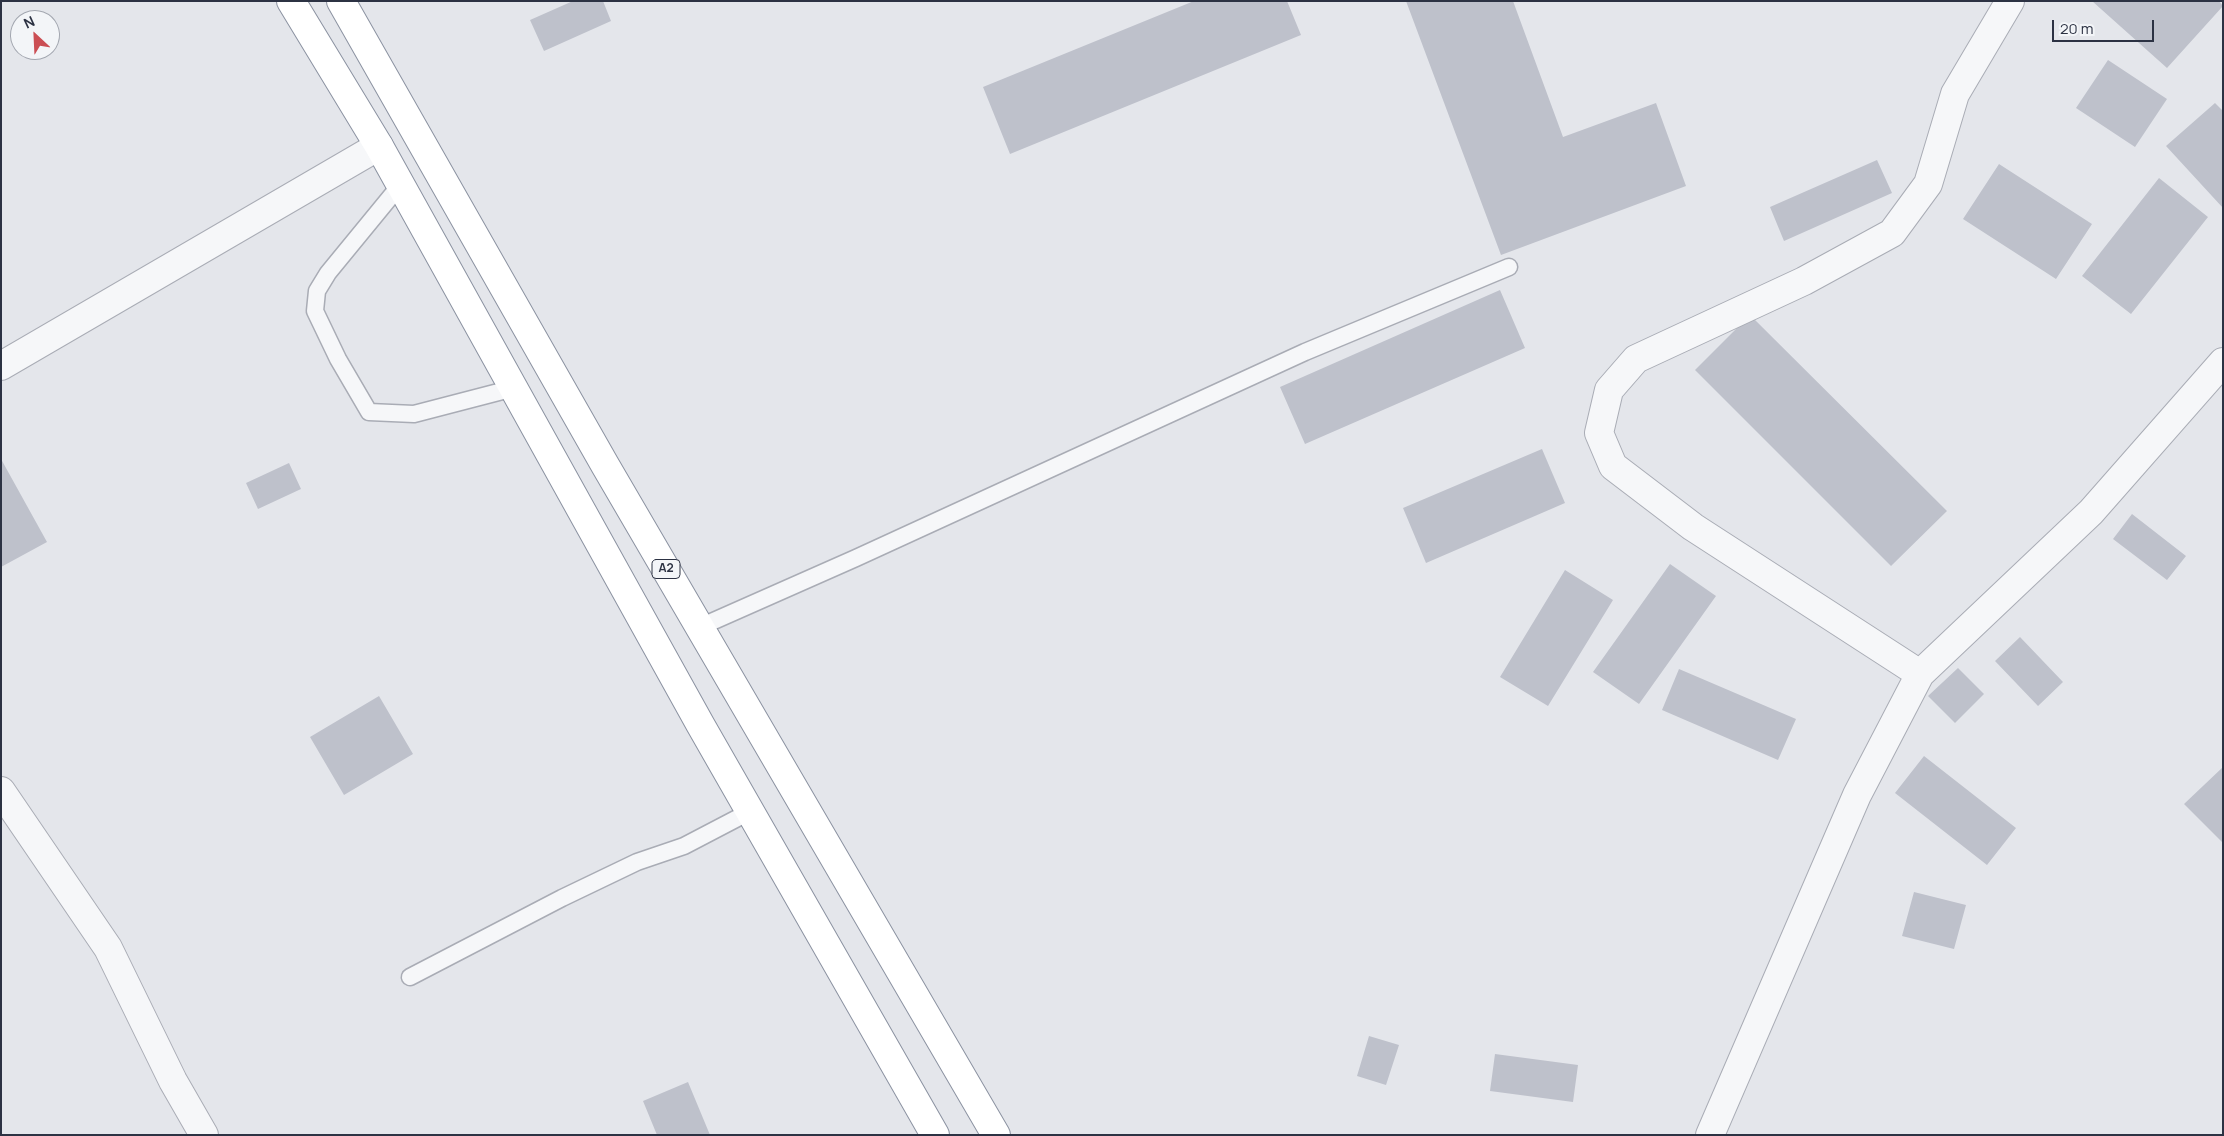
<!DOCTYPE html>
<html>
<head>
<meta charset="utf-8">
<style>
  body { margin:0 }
  #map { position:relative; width:2224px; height:1136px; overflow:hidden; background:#e4e6eb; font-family:Manrope,sans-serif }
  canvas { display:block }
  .frame { position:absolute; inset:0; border:2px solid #2c3243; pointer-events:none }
  .north { position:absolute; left:10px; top:10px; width:50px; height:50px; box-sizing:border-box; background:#f3f5f8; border:1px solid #a3a7b0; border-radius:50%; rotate:335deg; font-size:14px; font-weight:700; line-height:20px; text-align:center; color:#2c3243 }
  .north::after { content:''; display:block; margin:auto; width:18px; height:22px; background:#cb4e54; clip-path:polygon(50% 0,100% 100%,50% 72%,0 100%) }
  .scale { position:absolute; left:2052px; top:20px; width:102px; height:22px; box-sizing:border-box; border:2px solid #2c3243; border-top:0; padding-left:6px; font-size:15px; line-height:18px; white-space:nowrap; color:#2c3243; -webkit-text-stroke:4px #f3f5f8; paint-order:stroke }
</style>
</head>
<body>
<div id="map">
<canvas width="2224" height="1136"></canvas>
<div class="frame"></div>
<div class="north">N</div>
<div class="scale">20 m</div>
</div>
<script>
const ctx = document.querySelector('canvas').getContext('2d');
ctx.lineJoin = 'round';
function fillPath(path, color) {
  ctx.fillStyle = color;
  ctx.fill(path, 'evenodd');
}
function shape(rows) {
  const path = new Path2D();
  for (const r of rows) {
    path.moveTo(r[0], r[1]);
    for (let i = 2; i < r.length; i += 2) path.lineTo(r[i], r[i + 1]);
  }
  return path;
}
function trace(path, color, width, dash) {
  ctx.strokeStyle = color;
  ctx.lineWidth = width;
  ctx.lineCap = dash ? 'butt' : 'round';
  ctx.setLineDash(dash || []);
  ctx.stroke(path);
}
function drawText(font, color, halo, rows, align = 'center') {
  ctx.font = font + ' Manrope,sans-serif';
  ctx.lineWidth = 4.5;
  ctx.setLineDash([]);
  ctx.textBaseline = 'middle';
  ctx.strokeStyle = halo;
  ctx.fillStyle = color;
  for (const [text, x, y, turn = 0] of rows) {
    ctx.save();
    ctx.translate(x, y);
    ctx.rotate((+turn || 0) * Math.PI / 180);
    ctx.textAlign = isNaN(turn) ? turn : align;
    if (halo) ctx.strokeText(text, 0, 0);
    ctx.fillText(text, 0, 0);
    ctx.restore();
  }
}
const building = shape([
  [573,1,603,1,611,21,544,51,530,20],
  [1194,1,1287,1,1301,35,1010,154,983,87],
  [1406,1,1513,1,1563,137,1656,103,1686,186,1501,255],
  [2092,1,2219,1,2223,6,2167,68],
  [2108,60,2167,99,2135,147,2076,108],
  [2215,103,2223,111,2223,208,2166,146],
  [1877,160,1892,193,1784,241,1770,207],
  [1999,164,2092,224,2056,279,1963,219],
  [2159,178,2208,217,2131,314,2082,276],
  [1500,290,1525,348,1305,444,1280,387],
  [1750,315,1947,511,1891,566,1695,370],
  [1542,449,1565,503,1426,563,1403,508],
  [1,459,47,542,1,567],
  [289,463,301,489,258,509,246,483],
  [2132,514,2186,556,2167,580,2113,539],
  [1670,564,1716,596,1639,704,1593,672],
  [1565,570,1613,600,1548,706,1500,677],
  [2020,637,2063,682,2038,706,1995,661],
  [1958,668,1984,694,1955,723,1928,696],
  [1679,669,1796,719,1778,760,1662,710],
  [379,696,413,754,344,795,310,737],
  [1924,756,2016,828,1987,865,1895,793],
  [2223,767,2223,843,2184,804],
  [1914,892,1966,905,1954,949,1902,936],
  [1369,1036,1399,1045,1386,1085,1357,1076],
  [1495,1054,1578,1065,1573,1102,1490,1091],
  [688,1082,710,1135,657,1135,643,1101]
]);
const lane = shape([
  [401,184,328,273,317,291,315,311,338,359,369,412,414,414,514,388],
  [700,627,856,558,1305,352,1509,267],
  [410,977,562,898,637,862,684,846,751,811]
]);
const street = shape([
  [1,366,379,146],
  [1920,674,1693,527,1613,466,1599,433,1609,390,1636,359,1804,281,1892,233,1928,184,1955,94,2010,1],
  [1,791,108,948,173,1081,204,1135],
  [1710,1135,1857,795,1920,674,2091,512,2223,362]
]);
const highway = shape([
  [291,1,379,146,700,724,935,1135],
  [341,1,605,465,996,1135]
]);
const shields = [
  [666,569,28]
];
const shieldNames = [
  ["A2",666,569]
];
fillPath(building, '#bec1cb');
trace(lane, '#a9acb5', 19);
trace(street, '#a9acb5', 30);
trace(highway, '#8b92a1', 30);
trace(lane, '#f6f7f9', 16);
trace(street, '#f6f7f9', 28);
trace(highway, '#fff', 28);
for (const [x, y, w] of shields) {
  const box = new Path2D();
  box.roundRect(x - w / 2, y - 9.5, w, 19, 4);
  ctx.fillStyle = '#f3f5f8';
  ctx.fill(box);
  trace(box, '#2c3243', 1);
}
drawText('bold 12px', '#2c3243', null, shieldNames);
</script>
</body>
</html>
